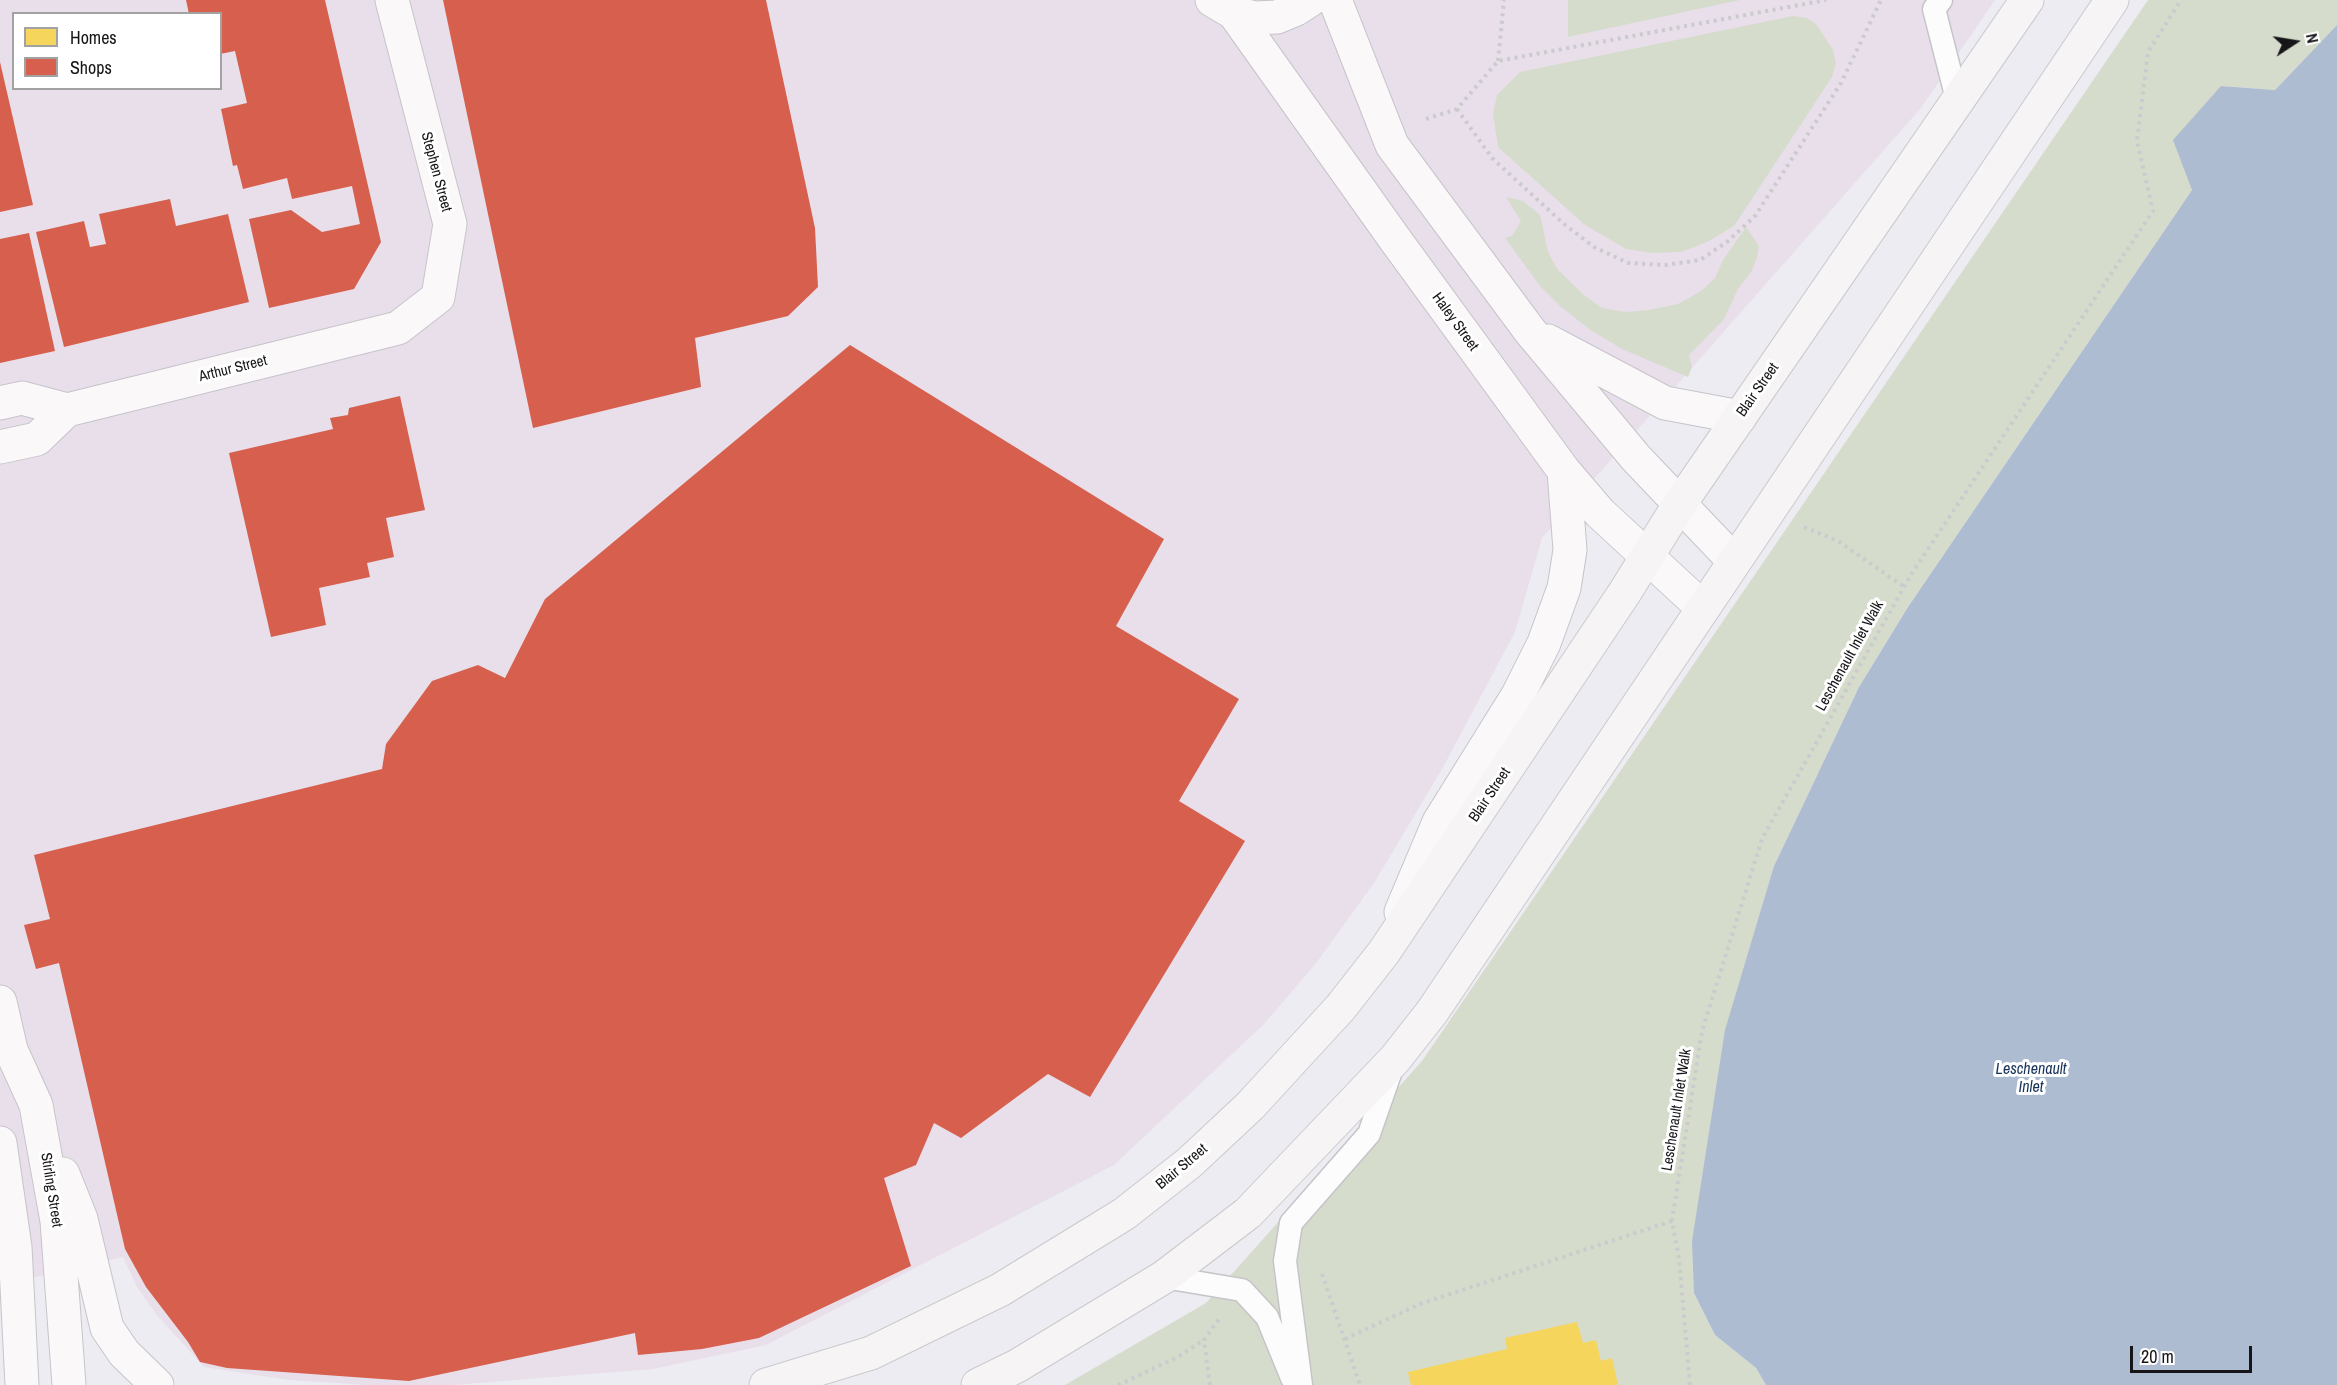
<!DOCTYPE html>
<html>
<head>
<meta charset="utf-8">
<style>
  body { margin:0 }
  #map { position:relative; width:2337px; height:1385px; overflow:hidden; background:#edecf2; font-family:"Archivo Narrow",sans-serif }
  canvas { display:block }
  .legend { position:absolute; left:12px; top:12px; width:210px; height:78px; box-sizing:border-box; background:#fff; border:2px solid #a2a2a3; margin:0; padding:8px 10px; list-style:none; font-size:18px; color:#161619 }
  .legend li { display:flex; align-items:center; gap:12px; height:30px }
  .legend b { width:30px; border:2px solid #a2a2a3 }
  .north { position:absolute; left:2265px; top:12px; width:60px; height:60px; -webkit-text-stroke:4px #fff; paint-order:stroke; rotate:78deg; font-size:16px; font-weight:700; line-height:24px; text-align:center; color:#161619 }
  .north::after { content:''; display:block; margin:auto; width:21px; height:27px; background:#161619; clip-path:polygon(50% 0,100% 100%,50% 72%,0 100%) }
  .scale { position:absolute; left:2130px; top:1346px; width:122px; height:27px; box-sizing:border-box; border:3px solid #161619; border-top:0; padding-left:8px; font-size:18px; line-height:21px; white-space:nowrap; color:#161619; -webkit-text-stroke:4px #fff; paint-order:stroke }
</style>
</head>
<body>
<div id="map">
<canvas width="2337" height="1385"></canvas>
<ul class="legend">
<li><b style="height:16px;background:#f6d55c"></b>Homes</li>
<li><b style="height:16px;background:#d6604d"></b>Shops</li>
</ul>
<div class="north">N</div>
<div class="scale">20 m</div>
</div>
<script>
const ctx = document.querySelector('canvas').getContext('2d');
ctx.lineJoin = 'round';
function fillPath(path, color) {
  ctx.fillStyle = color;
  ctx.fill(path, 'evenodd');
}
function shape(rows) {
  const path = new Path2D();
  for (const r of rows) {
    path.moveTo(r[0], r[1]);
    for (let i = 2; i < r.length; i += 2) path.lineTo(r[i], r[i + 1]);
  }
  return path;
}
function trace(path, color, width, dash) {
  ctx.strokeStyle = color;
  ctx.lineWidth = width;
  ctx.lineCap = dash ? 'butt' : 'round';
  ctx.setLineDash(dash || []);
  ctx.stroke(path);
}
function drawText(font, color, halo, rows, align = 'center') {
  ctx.font = font + ' "Archivo Narrow",sans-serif';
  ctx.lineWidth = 6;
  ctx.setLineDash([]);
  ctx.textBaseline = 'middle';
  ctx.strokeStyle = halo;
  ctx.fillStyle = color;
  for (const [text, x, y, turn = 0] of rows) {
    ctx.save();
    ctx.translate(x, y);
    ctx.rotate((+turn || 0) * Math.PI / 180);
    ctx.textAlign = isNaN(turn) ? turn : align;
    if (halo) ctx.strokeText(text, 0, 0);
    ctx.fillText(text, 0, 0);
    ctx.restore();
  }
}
const commercial = shape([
  [0,0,1995,0,1921,108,1542,538,1515,632,1442,769,1374,883,1317,962,1264,1024,1114,1165,766,1345,653,1369,454,1385,368,1385,289,1380,204,1367,156,1314,137,1287,123,1257,0,1285],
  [14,14,220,14,220,88,14,88]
]);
const green = shape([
  [1568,0,1740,0,1568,37],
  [2148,0,2337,0,2337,25,2275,90,2221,86,2192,190,1908,607,1859,687,1774,866,1694,1293,1715,1335,1756,1368,1766,1385,1065,1385,1206,1303,1422,1061],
  [1793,16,1807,18,1816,24,1833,50,1836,63,1832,77,1734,226,1707,242,1681,252,1652,253,1626,249,1585,225,1498,147,1493,114,1497,95,1520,72],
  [1506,197,1523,201,1540,215,1548,252,1557,269,1584,295,1602,308,1626,312,1649,310,1678,304,1701,291,1715,278,1723,260,1746,227,1759,246,1757,258,1751,272,1738,289,1724,319,1689,355,1692,367,1688,377,1622,349,1589,329,1560,306,1540,286,1505,238,1512,236,1521,221]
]);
const water = shape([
  [2337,25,2337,1385,1766,1385,1756,1368,1715,1335,1694,1293,1692,1241,1725,1030,1774,866,1859,687,1908,607,2192,190,2173,140,2221,86,2275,90]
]);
const homes = shape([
  [1577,1322,1583,1343,1596,1340,1601,1361,1612,1358,1618,1385,1411,1385,1408,1372,1507,1349,1505,1338]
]);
const shops = shape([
  [186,0,325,0,381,242,354,289,269,308,249,219,291,210,322,232,360,224,352,186,292,199,287,178,243,189,237,165,233,166,221,109,247,103,235,51,220,54,220,14,189,14],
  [443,0,766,0,815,228,818,287,788,316,695,338,701,387,533,428],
  [0,62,33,205,0,212],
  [170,199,176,226,228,214,249,302,64,347,36,232,84,221,90,247,106,244,99,214],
  [29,233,55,351,0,363,0,239],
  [850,345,1164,539,1116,626,1239,699,1179,801,1245,841,1090,1097,1048,1074,961,1138,934,1123,916,1165,884,1178,911,1266,759,1338,702,1349,638,1355,635,1333,409,1381,227,1368,200,1362,188,1342,146,1287,125,1249,59,963,36,969,24,925,50,919,34,855,382,769,386,744,432,681,478,665,505,678,545,599],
  [400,396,425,510,386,518,394,557,367,563,370,577,319,588,326,625,271,637,229,453,333,429,330,418,348,415,349,408]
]);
const path = shape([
  [1498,61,1504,0],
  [1457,109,1492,158,1564,224,1594,247,1628,263,1665,265,1700,260,1727,242,1755,216,1841,83,1881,0],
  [1426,119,1457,109,1498,61,1826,0],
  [1804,527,1838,541,1903,586],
  [1322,1274,1360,1385],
  [1345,1339,1420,1304,1672,1221],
  [1118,1385,1176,1358,1204,1340],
  [1210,1385,1204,1340,1219,1319],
  [1690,1385,1679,1258,1672,1221,1702,1031,1762,839,1912,573,2153,211,2137,141,2148,52,2181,0]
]);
const lane = shape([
  [1941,0,1934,9,1958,103],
  [1164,1277,1242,1290,1267,1317,1292,1378],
  [1301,1385,1285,1261,1291,1223,1369,1134,1392,1068]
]);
const secondary = shape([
  [1212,0,1234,13,1255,18,1277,17,1296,9,1310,0],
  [1335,0,1392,145,1530,331,1636,458,1734,561],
  [1234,13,1394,238,1564,471,1600,513,1703,608],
  [1548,341,1665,403,1740,417],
  [0,403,22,398,67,410,148,390,398,328,438,297,450,224,392,0],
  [0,447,37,439,67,410],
  [1401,912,1439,822,1518,695,1544,643,1564,588,1570,550,1564,471],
  [0,1002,11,1050,36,1105,57,1221,69,1385],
  [0,1143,15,1247,22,1385],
  [63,1174,81,1219,107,1328,124,1353,157,1385]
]);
const primary = shape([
  [766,1385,871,1353,1000,1290,1124,1214,1189,1163,1250,1106,1341,1007,1384,952,1625,592,1679,505,2027,0],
  [978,1385,1017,1366,1164,1277,1248,1213,1395,1059,1432,1012,2112,0]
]);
const streetNames = [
  ["Stephen Street",436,172,75],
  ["Haley Street",1455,322,54],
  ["Arthur Street",233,369,-14],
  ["Blair Street",1758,390,-55],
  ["Leschenault Inlet Walk",1850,656,-61],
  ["Blair Street",1490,795,-56],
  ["Leschenault Inlet Walk",1677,1110,-81],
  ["Blair Street",1182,1167,-40],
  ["Stirling Street",51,1190,81]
];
const waterNames = [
  ["Leschenault",2031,1070],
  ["Inlet",2031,1088]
];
fillPath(commercial, '#e8dfeb');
fillPath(green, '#d6dccc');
fillPath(water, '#aebcd2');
fillPath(homes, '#f6d55c');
fillPath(shops, '#d6604d');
trace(lane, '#c5c4c9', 25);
trace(secondary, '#c5c4c9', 35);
trace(primary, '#cac9cc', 35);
trace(path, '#cbcacd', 4, [3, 4.5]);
trace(lane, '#fcfcfd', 22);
trace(secondary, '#fbf8f9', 33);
trace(primary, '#f7f4f5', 33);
drawText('15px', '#161619', '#fff', streetNames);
drawText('italic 16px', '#17325a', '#fff', waterNames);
</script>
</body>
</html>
